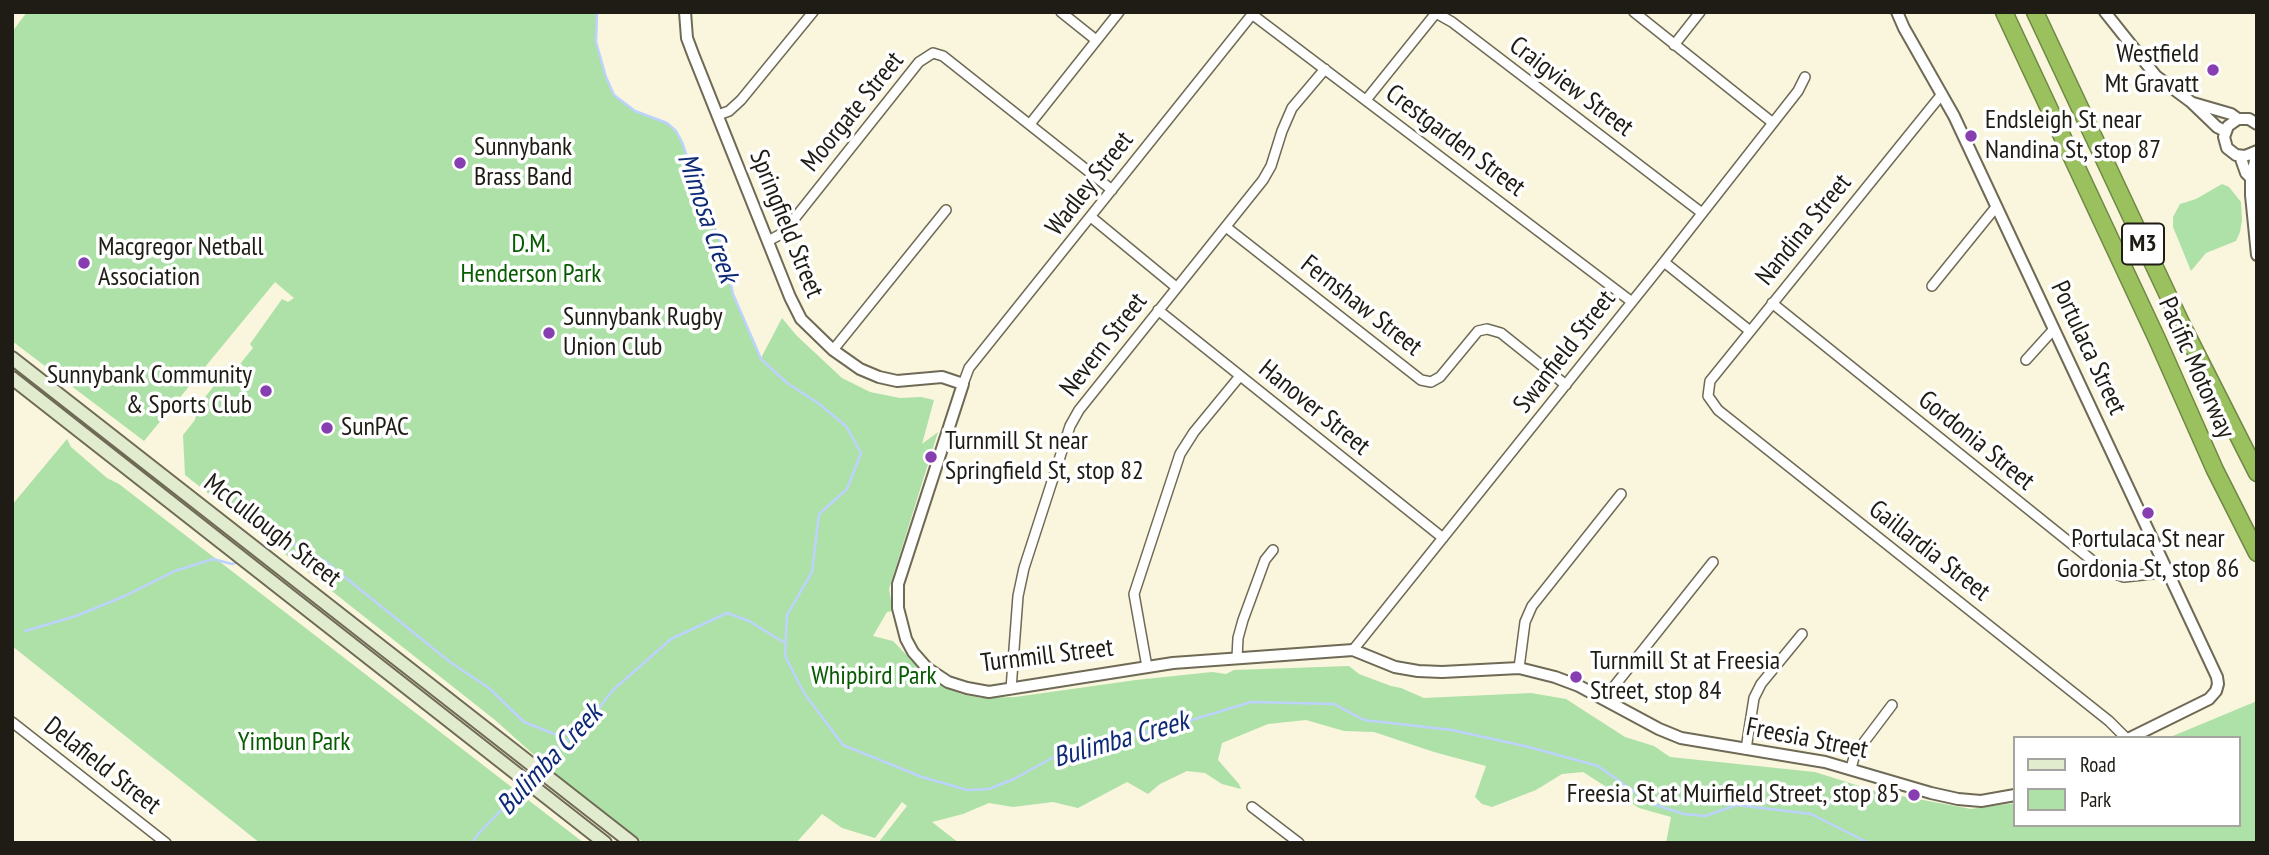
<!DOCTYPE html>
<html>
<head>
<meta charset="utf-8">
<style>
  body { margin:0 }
  #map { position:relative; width:2269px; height:855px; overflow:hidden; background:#faf5dd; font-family:"PT Sans Narrow",sans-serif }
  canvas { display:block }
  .frame { position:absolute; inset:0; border:14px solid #1e1c14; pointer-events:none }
  .legend { position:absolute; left:2013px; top:736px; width:228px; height:91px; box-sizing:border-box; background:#fff; border:2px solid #a5a4a1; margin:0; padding:9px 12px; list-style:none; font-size:21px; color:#1e1c14 }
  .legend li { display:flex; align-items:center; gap:14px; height:35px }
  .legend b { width:35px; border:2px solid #a5a4a1 }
</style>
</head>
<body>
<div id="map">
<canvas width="2269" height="855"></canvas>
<div class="frame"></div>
<ul class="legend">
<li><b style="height:9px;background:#e1eccf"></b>Road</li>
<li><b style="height:19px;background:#ade1a7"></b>Park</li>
</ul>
</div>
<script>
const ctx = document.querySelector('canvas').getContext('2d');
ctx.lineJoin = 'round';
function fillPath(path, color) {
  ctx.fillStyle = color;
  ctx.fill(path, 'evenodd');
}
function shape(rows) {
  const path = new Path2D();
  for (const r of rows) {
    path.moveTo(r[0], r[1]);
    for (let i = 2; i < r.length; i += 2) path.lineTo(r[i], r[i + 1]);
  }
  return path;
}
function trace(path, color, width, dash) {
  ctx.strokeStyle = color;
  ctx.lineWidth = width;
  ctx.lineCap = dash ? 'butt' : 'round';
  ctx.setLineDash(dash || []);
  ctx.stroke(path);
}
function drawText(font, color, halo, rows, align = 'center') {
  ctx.font = font + ' "PT Sans Narrow",sans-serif';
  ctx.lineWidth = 7;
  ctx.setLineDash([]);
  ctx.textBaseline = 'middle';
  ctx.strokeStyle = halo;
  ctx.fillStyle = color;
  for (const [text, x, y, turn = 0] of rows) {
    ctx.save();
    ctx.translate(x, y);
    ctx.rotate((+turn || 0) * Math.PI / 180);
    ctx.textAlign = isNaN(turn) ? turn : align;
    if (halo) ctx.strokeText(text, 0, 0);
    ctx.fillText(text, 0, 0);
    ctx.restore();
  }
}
const green = shape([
  [27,12,597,12,596,42,606,77,614,95,635,111,667,123,676,131,682,142,700,194,722,246,733,294,761,358,782,318,796,335,842,378,870,392,900,398,921,397,934,400,922,444,938,432,889,589,893,611,887,612,873,636,893,641,927,676,944,687,961,694,981,698,1015,697,1136,680,1212,672,1226,674,1234,670,1349,666,1359,674,1391,686,1401,688,1424,698,1531,693,1566,699,1625,737,1654,746,1670,757,1815,772,1875,791,1971,809,2015,803,2015,825,2239,825,2239,738,2168,738,2257,701,2257,843,1666,843,1671,817,1639,808,1583,772,1562,774,1536,790,1492,807,1482,804,1475,797,1486,766,1434,752,1374,732,1344,731,1306,720,1268,724,1222,743,1218,760,1239,784,1241,789,1222,784,1205,773,1187,771,1160,784,1148,794,1127,782,1078,808,1053,802,1013,807,989,803,963,814,932,822,959,843,878,843,907,806,902,802,875,838,842,828,822,814,796,843,644,843,552,771,495,720,185,475,183,435,195,420,197,407,226,371,231,375,253,348,250,344,282,299,288,302,294,298,275,282,144,441,12,341,12,32],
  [2222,184,2229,187,2241,202,2242,220,2240,232,2236,241,2206,253,2191,271,2173,227,2173,217,2180,204,2196,199],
  [67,439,71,447,107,478,119,484,584,843,260,843,12,646,12,505]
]);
const stream = shape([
  [597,12,596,42,606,77,614,95,635,111,667,123,676,131,682,142,700,194,722,246,733,294,761,359,787,383,818,403,846,426,861,453,847,489,819,514,812,572,787,615,785,656,804,693,843,745,922,777,967,790,989,789,1014,779,1070,748,1159,730,1251,702,1334,704,1364,720,1452,730,1529,747,1598,766,1652,804,1684,814,1705,816,1737,805,1811,814,1869,843],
  [261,548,277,539,296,545,325,561,450,662,489,688,524,722,557,735,573,734],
  [25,631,76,616,125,596,175,571,213,559,232,564,237,562],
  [540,768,595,713,613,690,671,639,727,613,749,621,785,643],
  [472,843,479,833,524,786]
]);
const minor = shape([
  [1061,12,1096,40],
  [1634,12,1773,123],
  [1253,15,1632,302],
  [1674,45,1700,12],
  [1942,94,1710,381,1708,396,1718,410,2109,721,2126,738],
  [1366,100,1436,13,1452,22,1702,213],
  [718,115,729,111,741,100,813,12],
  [1030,124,1119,12],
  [1091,217,1176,287],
  [1226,227,1421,380,1431,382,1440,377,1478,331,1487,329,1501,333,1566,385],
  [768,241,783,233,919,62,933,53,943,56,1112,190],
  [1664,262,1750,331],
  [1932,286,1996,207],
  [1772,303,2104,570,2124,577,2152,574,2165,567],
  [1158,310,1443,538],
  [833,350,946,210],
  [2026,360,2054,329],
  [963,384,969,368,1254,12],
  [1353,650,1664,262,1798,91,1805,77],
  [1237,658,1238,638,1243,620,1265,560,1273,550],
  [1147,667,1134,594,1180,454,1194,432,1240,376],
  [1519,668,1525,622,1532,606,1621,494],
  [1011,689,1018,596,1024,568,1070,426,1079,410,1263,180,1271,166,1282,131,1292,108,1325,69],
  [1604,699,1713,562],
  [12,722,166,843],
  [1746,749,1754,698,1761,684,1802,634],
  [1851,768,1855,754,1892,705],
  [1252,807,1299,843]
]);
const tertiary = shape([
  [685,12,687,38,693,54,790,297,801,319,833,350,860,369,879,377,897,381,942,377,963,384,898,584,898,608,906,639,913,652,927,668,948,682,967,688,989,692,1173,663,1353,650,1395,667,1418,671,1442,672,1519,668,1555,677,1579,686,1659,729,1681,738,1825,762,1931,793,1958,799,1981,801,2015,795],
  [1897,12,1904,28,1954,116,2217,677,2218,684,2216,691,2209,699,2130,738],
  [2105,12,2156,76,2191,102,2217,127,2225,131],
  [2193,103,2231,114,2238,119],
  [2257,124,2249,119,2238,119,2228,126,2224,137,2227,148,2236,155,2245,156,2257,151],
  [2254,153,2255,161,2251,178,2251,195,2257,255],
  [2240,156,2246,173,2251,178]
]);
const secondary = shape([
  [12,358,632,843],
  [12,378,605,843]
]);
const motorway = shape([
  [2004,12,2157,339,2215,470,2257,553],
  [2035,12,2181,323,2257,473]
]);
const markers = [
  [2213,70,7,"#873eb0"],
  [1971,136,7,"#873eb0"],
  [460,163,7,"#873eb0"],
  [84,263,7,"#873eb0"],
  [549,333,7,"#873eb0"],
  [266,391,7,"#873eb0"],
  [327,428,7,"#873eb0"],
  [931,457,7,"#873eb0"],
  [2148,513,7,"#873eb0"],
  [1576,677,7,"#873eb0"],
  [1914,795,7,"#873eb0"]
];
const shields = [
  [2143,244,42]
];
const shieldNames = [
  ["M3",2143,244]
];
const poiNames = [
  ["Westfield",2199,55,"right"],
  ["Mt Gravatt",2199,85,"right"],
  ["Endsleigh St near",1985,121],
  ["Nandina St, stop 87",1985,151],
  ["Sunnybank",474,148],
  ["Brass Band",474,178],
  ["Macgregor Netball",98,248],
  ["Association",98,278],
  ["Sunnybank Rugby",563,318],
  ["Union Club",563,348],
  ["Sunnybank Community",252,376,"right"],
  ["& Sports Club",252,406,"right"],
  ["SunPAC",341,428],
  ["Turnmill St near",945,442],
  ["Springfield St, stop 82",945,472],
  ["Portulaca St near",2148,540,"center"],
  ["Gordonia St, stop 86",2148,570,"center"],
  ["Turnmill St at Freesia",1590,662],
  ["Street, stop 84",1590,692],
  ["Freesia St at Muirfield Street, stop 85",1900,795,"right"]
];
const streetNames = [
  ["Craigview Street",1571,87,37],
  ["Moorgate Street",853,112,-51],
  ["Crestgarden Street",1455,141,37],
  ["Wadley Street",1090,184,-52],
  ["Springfield Street",786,224,68],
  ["Nandina Street",1804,230,-51],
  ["Fernshaw Street",1361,306,38],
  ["Nevern Street",1104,345,-52],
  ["Portulaca Street",2088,348,65],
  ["Swanfield Street",1565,352,-52],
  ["Pacific Motorway",2196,368,66],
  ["Hanover Street",1314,408,39],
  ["Gordonia Street",1976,441,39],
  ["McCullough Street",272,531,38],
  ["Gaillardia Street",1929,551,38],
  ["Turnmill Street",1047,656,-7],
  ["Freesia Street",1807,739,11],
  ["Delafield Street",102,766,38]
];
const parkNames = [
  ["D.M.",531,245],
  ["Henderson Park",531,275],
  ["Whipbird Park",874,677],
  ["Yimbun Park",294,743]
];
const waterNames = [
  ["Mimosa Creek",707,218,71],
  ["Bulimba Creek",1121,740,-16],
  ["Bulimba Creek",550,760,-47]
];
fillPath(green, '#ade1a7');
trace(stream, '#bdd2fd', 2.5);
trace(minor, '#6f6a56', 12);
trace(tertiary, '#6f6a56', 14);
trace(secondary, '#6f6a56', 16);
trace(motorway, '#6f8745', 19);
trace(minor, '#fff', 9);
trace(tertiary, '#fff', 10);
trace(secondary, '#e1eccf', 12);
trace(motorway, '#9bc15f', 16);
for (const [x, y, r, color] of markers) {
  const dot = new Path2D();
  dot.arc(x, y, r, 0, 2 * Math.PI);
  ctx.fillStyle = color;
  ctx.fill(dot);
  trace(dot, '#fff', 2.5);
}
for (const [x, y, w] of shields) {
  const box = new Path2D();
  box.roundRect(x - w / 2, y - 20.5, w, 41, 5);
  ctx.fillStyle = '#fff';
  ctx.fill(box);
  trace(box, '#1e1c14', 2);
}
drawText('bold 24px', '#1e1c14', null, shieldNames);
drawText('26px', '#1e1c14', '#fff', poiNames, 'left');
drawText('26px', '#1e1c14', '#fff', streetNames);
drawText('26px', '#075b01', '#fff', parkNames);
drawText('italic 28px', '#0e2a77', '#fff', waterNames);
</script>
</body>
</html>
